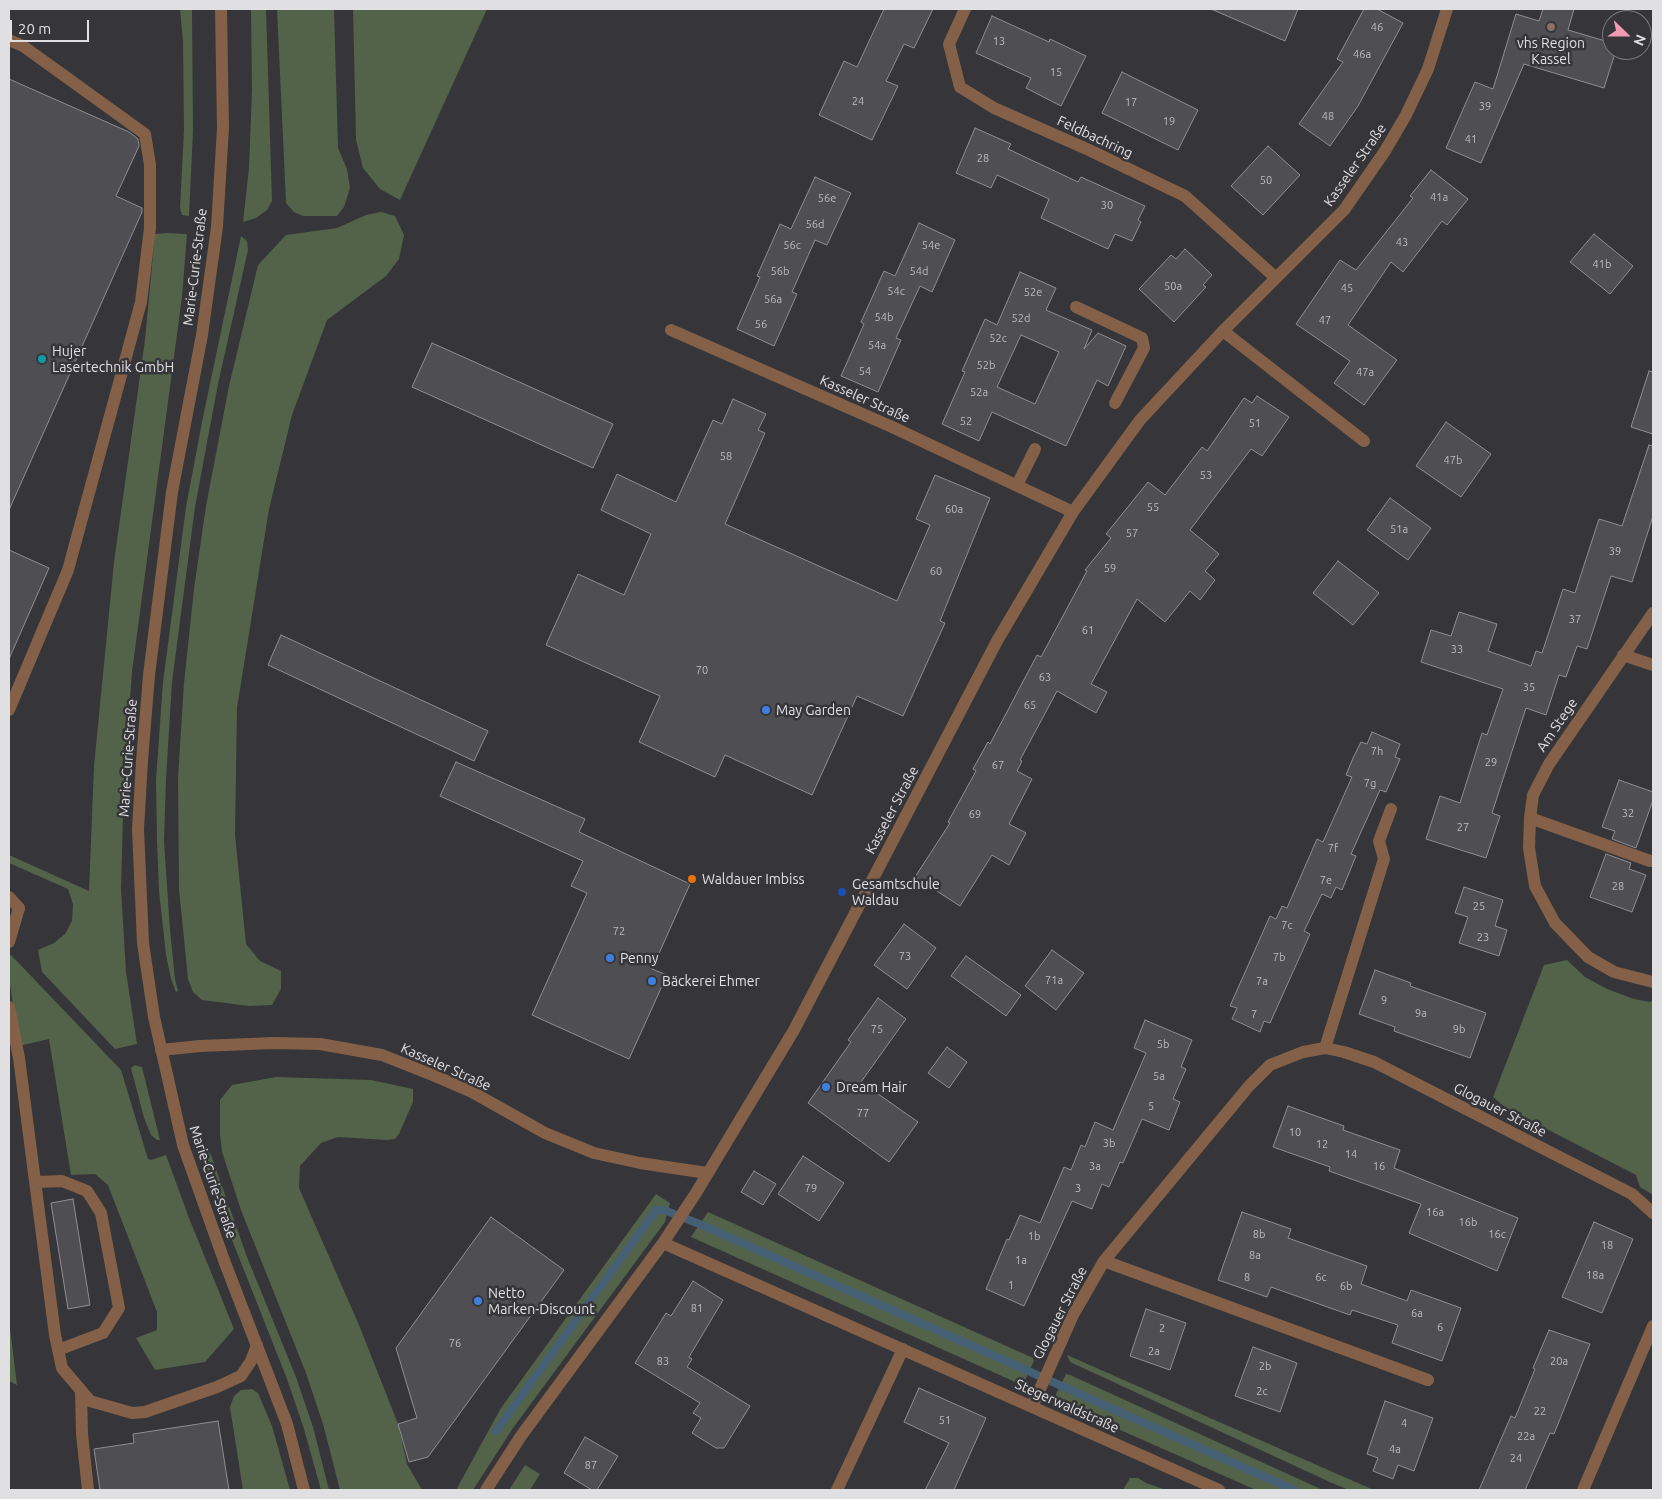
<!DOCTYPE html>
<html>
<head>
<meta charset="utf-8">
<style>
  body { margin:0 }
  #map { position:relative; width:1662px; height:1499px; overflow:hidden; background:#363539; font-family:Ubuntu,sans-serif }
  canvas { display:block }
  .frame { position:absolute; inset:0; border:10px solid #e0dfe2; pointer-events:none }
  .north { position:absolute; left:1602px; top:10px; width:50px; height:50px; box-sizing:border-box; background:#363539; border:1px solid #7a797d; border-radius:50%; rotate:112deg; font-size:14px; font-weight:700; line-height:20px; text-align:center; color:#e0dfe2 }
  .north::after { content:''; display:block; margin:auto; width:18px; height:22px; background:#f19ab4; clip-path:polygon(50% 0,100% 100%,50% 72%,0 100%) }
  .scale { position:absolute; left:10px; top:20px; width:79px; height:22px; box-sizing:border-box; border:2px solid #e0dfe2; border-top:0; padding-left:6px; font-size:15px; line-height:18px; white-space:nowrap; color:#e0dfe2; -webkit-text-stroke:4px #363539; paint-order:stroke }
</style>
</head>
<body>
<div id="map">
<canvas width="1662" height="1499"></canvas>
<div class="frame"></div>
<div class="north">N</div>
<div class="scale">20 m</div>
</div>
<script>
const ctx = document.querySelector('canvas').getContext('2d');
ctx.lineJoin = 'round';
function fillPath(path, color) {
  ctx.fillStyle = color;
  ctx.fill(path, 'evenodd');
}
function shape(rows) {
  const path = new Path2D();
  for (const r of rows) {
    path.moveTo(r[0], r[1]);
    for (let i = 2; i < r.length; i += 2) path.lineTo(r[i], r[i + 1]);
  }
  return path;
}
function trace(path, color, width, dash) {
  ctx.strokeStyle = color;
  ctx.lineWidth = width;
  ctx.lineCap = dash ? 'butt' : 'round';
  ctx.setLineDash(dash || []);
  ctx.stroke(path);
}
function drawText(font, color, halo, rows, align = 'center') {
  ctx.font = font + ' Ubuntu,sans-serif';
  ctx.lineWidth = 5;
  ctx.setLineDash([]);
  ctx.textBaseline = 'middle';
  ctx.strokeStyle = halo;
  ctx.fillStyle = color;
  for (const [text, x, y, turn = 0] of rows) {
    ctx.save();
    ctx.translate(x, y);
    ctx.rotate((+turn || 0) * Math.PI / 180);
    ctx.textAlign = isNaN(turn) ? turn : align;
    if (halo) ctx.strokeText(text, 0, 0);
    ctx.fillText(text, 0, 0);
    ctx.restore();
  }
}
const green = shape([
  [180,9,192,9,193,131,189,216,182,215,180,208,184,130,183,41],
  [251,9,266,9,272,201,267,210,256,218,243,222,249,168,252,90],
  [277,9,334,9,338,148,347,169,350,188,344,207,337,216,303,216,294,212,286,203],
  [353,9,487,9,400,200,380,189,363,168,356,140],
  [381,212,395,216,404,235,399,259,386,276,327,320,292,415,269,509,237,708,235,835,246,944,260,961,281,971,281,989,272,1005,249,1006,202,1000,193,992,188,979,179,889,178,778,184,683,194,589,206,506,229,386,258,265,286,235,337,228,366,215],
  [167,233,187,234,182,297,132,672,124,779,121,889,126,972,137,1044,115,1049,42,972,38,950,54,943,65,934,72,921,73,904,68,889,9,863,9,855,89,891,94,766,114,562,145,340,155,234],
  [241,236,247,241,248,250,218,384,195,507,172,682,166,779,164,841,170,930,175,979,178,991,176,992,171,979,166,955,159,891,157,841,156,780,163,682,186,507,202,422],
  [11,955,121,1070,148,1159,151,1160,166,1155,189,1218,234,1329,205,1362,155,1370,136,1338,157,1330,157,1312,108,1185,95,1174,71,1175,49,1039,19,1046,9,977,9,956],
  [1567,960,1585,977,1607,989,1634,999,1650,1002,1653,1000,1653,1195,1640,1187,1636,1175,1506,1108,1493,1097,1544,965],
  [135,1065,142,1067,160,1140,157,1140,151,1135,144,1118,131,1068],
  [276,1077,371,1080,413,1089,413,1102,399,1134,395,1139,387,1140,338,1137,321,1143,300,1166,299,1188,359,1325,398,1424,407,1464,422,1490,340,1490,323,1424,306,1373,241,1210,222,1152,220,1134,220,1100,232,1085],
  [200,1145,203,1146,211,1155,247,1257,296,1377,313,1427,329,1490,321,1490,304,1429,287,1379,219,1207],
  [656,1194,670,1203,665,1222,513,1428,473,1490,456,1490,501,1408],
  [708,1212,1033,1358,1034,1361,1024,1382,1022,1385,691,1237],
  [9,1320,17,1385,9,1381],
  [1067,1355,1335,1473,1374,1490,1349,1490,1332,1483,1070,1362],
  [1066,1374,1070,1375,1323,1490,1256,1490,1057,1402,1054,1399,1055,1396],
  [252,1389,258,1393,272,1426,290,1490,243,1490,230,1407,234,1396,241,1390],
  [525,1465,540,1474,530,1490,509,1490],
  [1130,1478,1138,1478,1146,1483,1166,1490,1123,1490]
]);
const stream = shape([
  [496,1431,656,1210,664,1210,702,1225,1294,1490]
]);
const building = shape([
  [884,9,933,9,914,48,904,44,886,81,898,86,872,140,819,115,844,61,857,67,884,9],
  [1211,9,1298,9,1285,41,1211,9],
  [1364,9,1377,9,1403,23,1358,106,1330,146,1299,124,1343,62,1337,59,1364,9],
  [1543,9,1574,9,1568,30,1612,43,1612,50,1616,50,1604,88,1524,64,1481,163,1446,148,1475,82,1493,89,1516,14,1539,21,1543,9],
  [992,16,1049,42,1050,39,1086,56,1061,106,1026,88,1031,78,976,53,992,16],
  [1122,72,1198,110,1178,150,1102,113,1122,72],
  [9,79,129,132,138,139,139,146,116,196,142,208,142,212,9,510,9,79],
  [975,128,1011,144,1008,149,1078,182,1081,177,1145,206,1138,220,1141,222,1132,241,1115,234,1108,249,1041,218,1049,199,997,175,991,188,956,173,975,128],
  [1268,146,1300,175,1263,215,1231,186,1268,146],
  [1431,170,1468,199,1447,225,1442,221,1403,272,1391,262,1348,325,1397,360,1364,405,1334,383,1350,361,1296,324,1340,260,1356,270,1413,198,1410,196,1431,170],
  [815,177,851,193,827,245,815,240,792,292,797,294,774,346,737,329,760,277,757,276,780,224,791,229,815,177],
  [919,223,955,240,932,292,920,286,896,338,901,340,878,392,841,376,864,324,861,322,884,271,895,276,919,223],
  [1594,234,1633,266,1610,294,1570,262,1594,234],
  [1185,249,1212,275,1203,285,1206,287,1174,322,1139,289,1171,255,1176,259,1185,249],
  [1020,272,1056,288,1046,310,1092,330,1084,349,1098,333,1126,346,1108,386,1097,380,1066,446,992,412,979,441,942,424,965,372,962,371,985,319,997,325,1020,272],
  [1021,335,1059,352,1035,404,997,387,1021,335],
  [432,343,613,424,593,468,412,387,432,343],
  [1649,371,1653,372,1653,434,1631,427,1649,371],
  [1257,396,1289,417,1262,456,1251,449,1190,530,1219,554,1205,571,1215,580,1200,600,1190,591,1165,622,1137,599,1091,684,1107,692,1096,713,1057,691,1020,760,1022,761,1017,771,1032,779,1009,824,1026,833,1009,865,992,855,960,906,915,877,950,823,948,822,976,771,973,769,988,742,990,744,1037,655,1041,657,1087,571,1085,570,1111,538,1106,534,1148,482,1165,495,1202,447,1207,451,1244,398,1252,403,1257,396],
  [733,399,766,414,758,430,765,433,725,524,897,601,930,525,916,519,935,475,990,498,940,621,945,623,903,716,857,696,812,795,725,755,715,777,639,742,660,696,546,645,578,574,624,595,651,534,601,510,617,474,676,502,713,420,722,424,733,399],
  [1446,422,1491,454,1461,497,1416,466,1446,422],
  [1649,445,1653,446,1653,516,1632,582,1611,576,1587,649,1577,646,1566,677,1559,675,1546,715,1526,708,1492,813,1500,816,1486,858,1426,839,1440,796,1460,803,1482,733,1487,735,1503,689,1421,662,1431,630,1451,636,1459,612,1497,624,1488,651,1531,666,1536,651,1542,653,1563,589,1575,593,1599,519,1622,526,1649,445],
  [1390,498,1431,528,1408,560,1367,530,1390,498],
  [9,550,49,568,9,659,9,550],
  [1338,561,1379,593,1353,625,1313,593,1338,561],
  [281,635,488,731,474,761,268,665,281,635],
  [1372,732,1400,744,1395,757,1400,759,1386,792,1380,790,1351,854,1356,856,1342,890,1336,887,1331,898,1322,894,1304,931,1310,934,1270,1023,1264,1021,1260,1032,1232,1019,1237,1008,1230,1006,1270,916,1276,919,1282,906,1287,908,1317,839,1323,842,1352,777,1346,775,1353,758,1361,742,1367,744,1372,732],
  [456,762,585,819,579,832,690,884,652,969,667,975,629,1059,532,1015,587,893,571,886,583,861,440,796,456,762],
  [1619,780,1653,792,1653,800,1636,848,1612,839,1615,831,1602,827,1619,780],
  [1606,854,1631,863,1629,869,1646,875,1632,912,1590,897,1606,854],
  [1464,887,1503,900,1495,926,1507,930,1499,956,1459,943,1468,917,1455,913,1464,887],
  [904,924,936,948,907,989,874,965,904,924],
  [1052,950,1084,973,1056,1010,1025,986,1052,950],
  [966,956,1021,995,1006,1016,951,976,966,956],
  [1375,970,1411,983,1410,986,1486,1013,1470,1058,1394,1031,1395,1027,1359,1014,1375,970],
  [878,998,906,1019,861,1082,918,1122,889,1162,808,1103,851,1042,848,1040,878,998],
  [1145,1020,1192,1040,1181,1067,1186,1069,1173,1099,1180,1102,1169,1130,1142,1119,1123,1163,1120,1162,1109,1187,1102,1184,1092,1209,1072,1201,1024,1306,986,1289,1007,1239,1009,1240,1020,1215,1040,1223,1064,1167,1071,1170,1081,1145,1085,1147,1095,1122,1113,1130,1146,1053,1134,1048,1145,1020],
  [947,1047,967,1062,949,1088,928,1073,947,1047],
  [1288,1106,1344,1126,1343,1130,1400,1150,1394,1168,1518,1218,1497,1271,1409,1233,1421,1204,1329,1171,1330,1167,1273,1147,1288,1106],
  [803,1156,844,1183,819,1221,778,1194,803,1156],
  [754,1171,776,1184,763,1205,741,1192,754,1171],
  [73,1199,90,1305,68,1309,51,1203,73,1199],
  [1242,1212,1291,1229,1288,1238,1367,1266,1361,1284,1407,1301,1411,1290,1461,1308,1442,1361,1392,1343,1398,1325,1352,1310,1350,1315,1271,1287,1267,1297,1218,1280,1242,1212],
  [491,1217,564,1270,428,1457,409,1462,398,1424,417,1418,396,1348,491,1217],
  [1594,1222,1633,1239,1602,1313,1562,1297,1594,1222],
  [693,1281,723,1300,689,1357,692,1359,687,1367,750,1406,724,1448,716,1448,692,1433,701,1418,693,1413,700,1403,635,1363,666,1313,671,1316,693,1281],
  [1146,1309,1186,1323,1170,1370,1130,1356,1146,1309],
  [1549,1330,1590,1344,1554,1434,1550,1433,1525,1490,1479,1490,1511,1416,1515,1418,1535,1369,1533,1368,1549,1330],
  [1253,1347,1297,1363,1280,1412,1235,1396,1253,1347],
  [919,1388,986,1418,954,1490,925,1490,949,1443,904,1422,919,1388],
  [1385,1401,1433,1418,1414,1471,1398,1465,1393,1479,1373,1471,1378,1458,1367,1454,1385,1401],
  [218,1421,229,1490,100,1490,94,1449,134,1443,133,1434,218,1421],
  [585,1437,618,1456,597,1490,592,1490,564,1473,585,1437]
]);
const service = shape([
  [9,40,23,46,145,134,150,165,150,228,141,302,68,570,9,710],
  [1076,307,1142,338,1144,348,1115,403],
  [1223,331,1364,441],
  [1017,485,1035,449],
  [1530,818,1650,861,1653,861],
  [9,942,19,908],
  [9,1007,19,1058,55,1335,62,1368,90,1401,132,1413,145,1412,217,1387,241,1376,251,1361,257,1345],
  [36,1182,62,1181,87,1191,101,1213,119,1308,103,1333,58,1350],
  [81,1391,82,1434,88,1490]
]);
const minor = shape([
  [965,9,949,44,960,87,994,108,1089,150,1185,196,1276,278],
  [671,330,890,426,1073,512],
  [1653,613,1549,764,1533,795,1530,818,1529,848,1535,886,1555,923,1588,957,1614,972,1653,982],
  [1623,655,1653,665],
  [9,897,19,908],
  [1325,1048,1384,859,1379,841,1391,809],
  [161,1050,200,1046,274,1043,320,1044,382,1055,435,1076,472,1092,545,1133,594,1153,640,1163,707,1173],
  [663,1243,1219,1490],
  [1104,1261,1428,1380],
  [1032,1407,1073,1315,1104,1261,1249,1086,1270,1065,1303,1052,1325,1048,1344,1052,1374,1062,1632,1194,1653,1213],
  [486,1490,521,1436,663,1243,696,1193,794,1030,997,641,1073,512,1140,420,1223,331,1344,210,1385,151,1406,115,1428,69,1447,9],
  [837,1490,903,1349],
  [1583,1490,1653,1326]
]);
const tertiary = shape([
  [221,9,223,128,217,227,202,335,172,492,149,675,142,761,138,829,143,943,154,1017,183,1145,225,1263,287,1424,304,1490]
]);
const markers = [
  [1551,27,5,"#8d6e63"],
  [42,359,5,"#0f9aa8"],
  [766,710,5,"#3f7fe0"],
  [692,879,5,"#e8710a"],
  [842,892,5,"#1a4fb4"],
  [610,958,5,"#3f7fe0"],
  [652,981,5,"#3f7fe0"],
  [826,1087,5,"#3f7fe0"],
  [478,1301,5,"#3f7fe0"]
];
const numberNames = [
  ["46",1377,27],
  ["13",999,41],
  ["46a",1362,54],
  ["15",1056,72],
  ["24",858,101],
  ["17",1131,102],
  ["39",1485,106],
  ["48",1328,116],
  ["19",1169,121],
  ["41",1471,139],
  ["28",983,158],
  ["50",1266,180],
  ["41a",1439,197],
  ["56e",827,198],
  ["30",1107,205],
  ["56d",815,224],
  ["43",1402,242],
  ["56c",792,245],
  ["54e",931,245],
  ["41b",1602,264],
  ["56b",780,271],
  ["54d",919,271],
  ["50a",1173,286],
  ["45",1347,288],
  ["54c",896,291],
  ["52e",1033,292],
  ["56a",773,299],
  ["54b",884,317],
  ["52d",1021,318],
  ["47",1325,320],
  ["56",761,324],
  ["52c",998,338],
  ["54a",877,345],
  ["52b",986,365],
  ["54",865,371],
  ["47a",1365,372],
  ["52a",979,392],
  ["52",966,421],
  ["51",1255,423],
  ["58",726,456],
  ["47b",1453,460],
  ["53",1206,475],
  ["55",1153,507],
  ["60a",954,509],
  ["51a",1399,529],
  ["57",1132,533],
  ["39",1615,551],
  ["59",1110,568],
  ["60",936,571],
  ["37",1575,619],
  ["61",1088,630],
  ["33",1457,649],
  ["70",702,670],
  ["63",1045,677],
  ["35",1529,687],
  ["65",1030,705],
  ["7h",1377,751],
  ["29",1491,762],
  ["67",998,765],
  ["7g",1370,783],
  ["32",1628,813],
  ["69",975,814],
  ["27",1463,827],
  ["7f",1333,848],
  ["7e",1326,880],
  ["28",1618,886],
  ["25",1479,906],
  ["7c",1287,925],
  ["72",619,931],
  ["23",1483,937],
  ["73",905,956],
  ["7b",1279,957],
  ["71a",1054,980],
  ["7a",1262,981],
  ["9",1384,1000],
  ["9a",1421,1013],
  ["7",1254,1014],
  ["75",877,1029],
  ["9b",1459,1029],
  ["5b",1163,1044],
  ["5a",1159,1076],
  ["5",1151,1106],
  ["77",863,1113],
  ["10",1295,1132],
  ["3b",1109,1143],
  ["12",1322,1144],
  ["14",1351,1154],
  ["3a",1095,1166],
  ["16",1379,1166],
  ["79",811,1188],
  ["3",1078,1188],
  ["16a",1435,1212],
  ["16b",1468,1222],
  ["8b",1259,1234],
  ["16c",1497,1234],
  ["1b",1034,1236],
  ["18",1607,1245],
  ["8a",1255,1255],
  ["1a",1021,1260],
  ["18a",1595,1275],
  ["8",1247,1277],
  ["6c",1321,1277],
  ["1",1011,1285],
  ["6b",1346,1286],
  ["81",697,1308],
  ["6a",1417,1313],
  ["6",1440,1327],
  ["2",1162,1328],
  ["76",455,1343],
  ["2a",1154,1351],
  ["83",663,1361],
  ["20a",1559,1361],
  ["2b",1265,1366],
  ["2c",1262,1391],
  ["22",1540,1411],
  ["51",945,1420],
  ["4",1404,1423],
  ["22a",1526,1436],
  ["4a",1395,1449],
  ["24",1516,1458],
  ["87",591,1465]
];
const poiNames = [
  ["vhs Region",1551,43,"center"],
  ["Kassel",1551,59,"center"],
  ["Hujer",52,351],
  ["Lasertechnik GmbH",52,367],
  ["May Garden",776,710],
  ["Waldauer Imbiss",702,879],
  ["Gesamtschule",852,884],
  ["Waldau",852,900],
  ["Penny",620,958],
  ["Bäckerei Ehmer",662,981],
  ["Dream Hair",836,1087],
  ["Netto",488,1293],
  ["Marken-Discount",488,1309]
];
const streetNames = [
  ["Feldbachring",1095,137,25],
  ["Kasseler Straße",1355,165,-55],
  ["Marie-Curie-Straße",195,267,-83],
  ["Kasseler Straße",865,399,24],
  ["Am Stege",1557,725,-56],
  ["Marie-Curie-Straße",128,758,-86],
  ["Kasseler Straße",892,810,-62],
  ["Kasseler Straße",446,1067,24],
  ["Glogauer Straße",1500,1110,27],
  ["Marie-Curie-Straße",213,1182,71],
  ["Glogauer Straße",1060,1313,-63],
  ["Stegerwaldstraße",1067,1406,24]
];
fillPath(green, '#526349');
trace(stream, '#455f75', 8);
fillPath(building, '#4f4f53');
trace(building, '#8f8e93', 1);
trace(service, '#836047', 12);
trace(minor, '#836047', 12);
trace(tertiary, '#836047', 12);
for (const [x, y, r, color] of markers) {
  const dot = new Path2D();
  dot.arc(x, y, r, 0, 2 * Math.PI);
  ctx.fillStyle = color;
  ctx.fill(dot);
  trace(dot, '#363539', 2);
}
drawText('11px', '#bcbbbe', null, numberNames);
drawText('14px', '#e0dfe2', '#363539', poiNames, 'left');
drawText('14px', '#e0dfe2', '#363539', streetNames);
</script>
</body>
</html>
